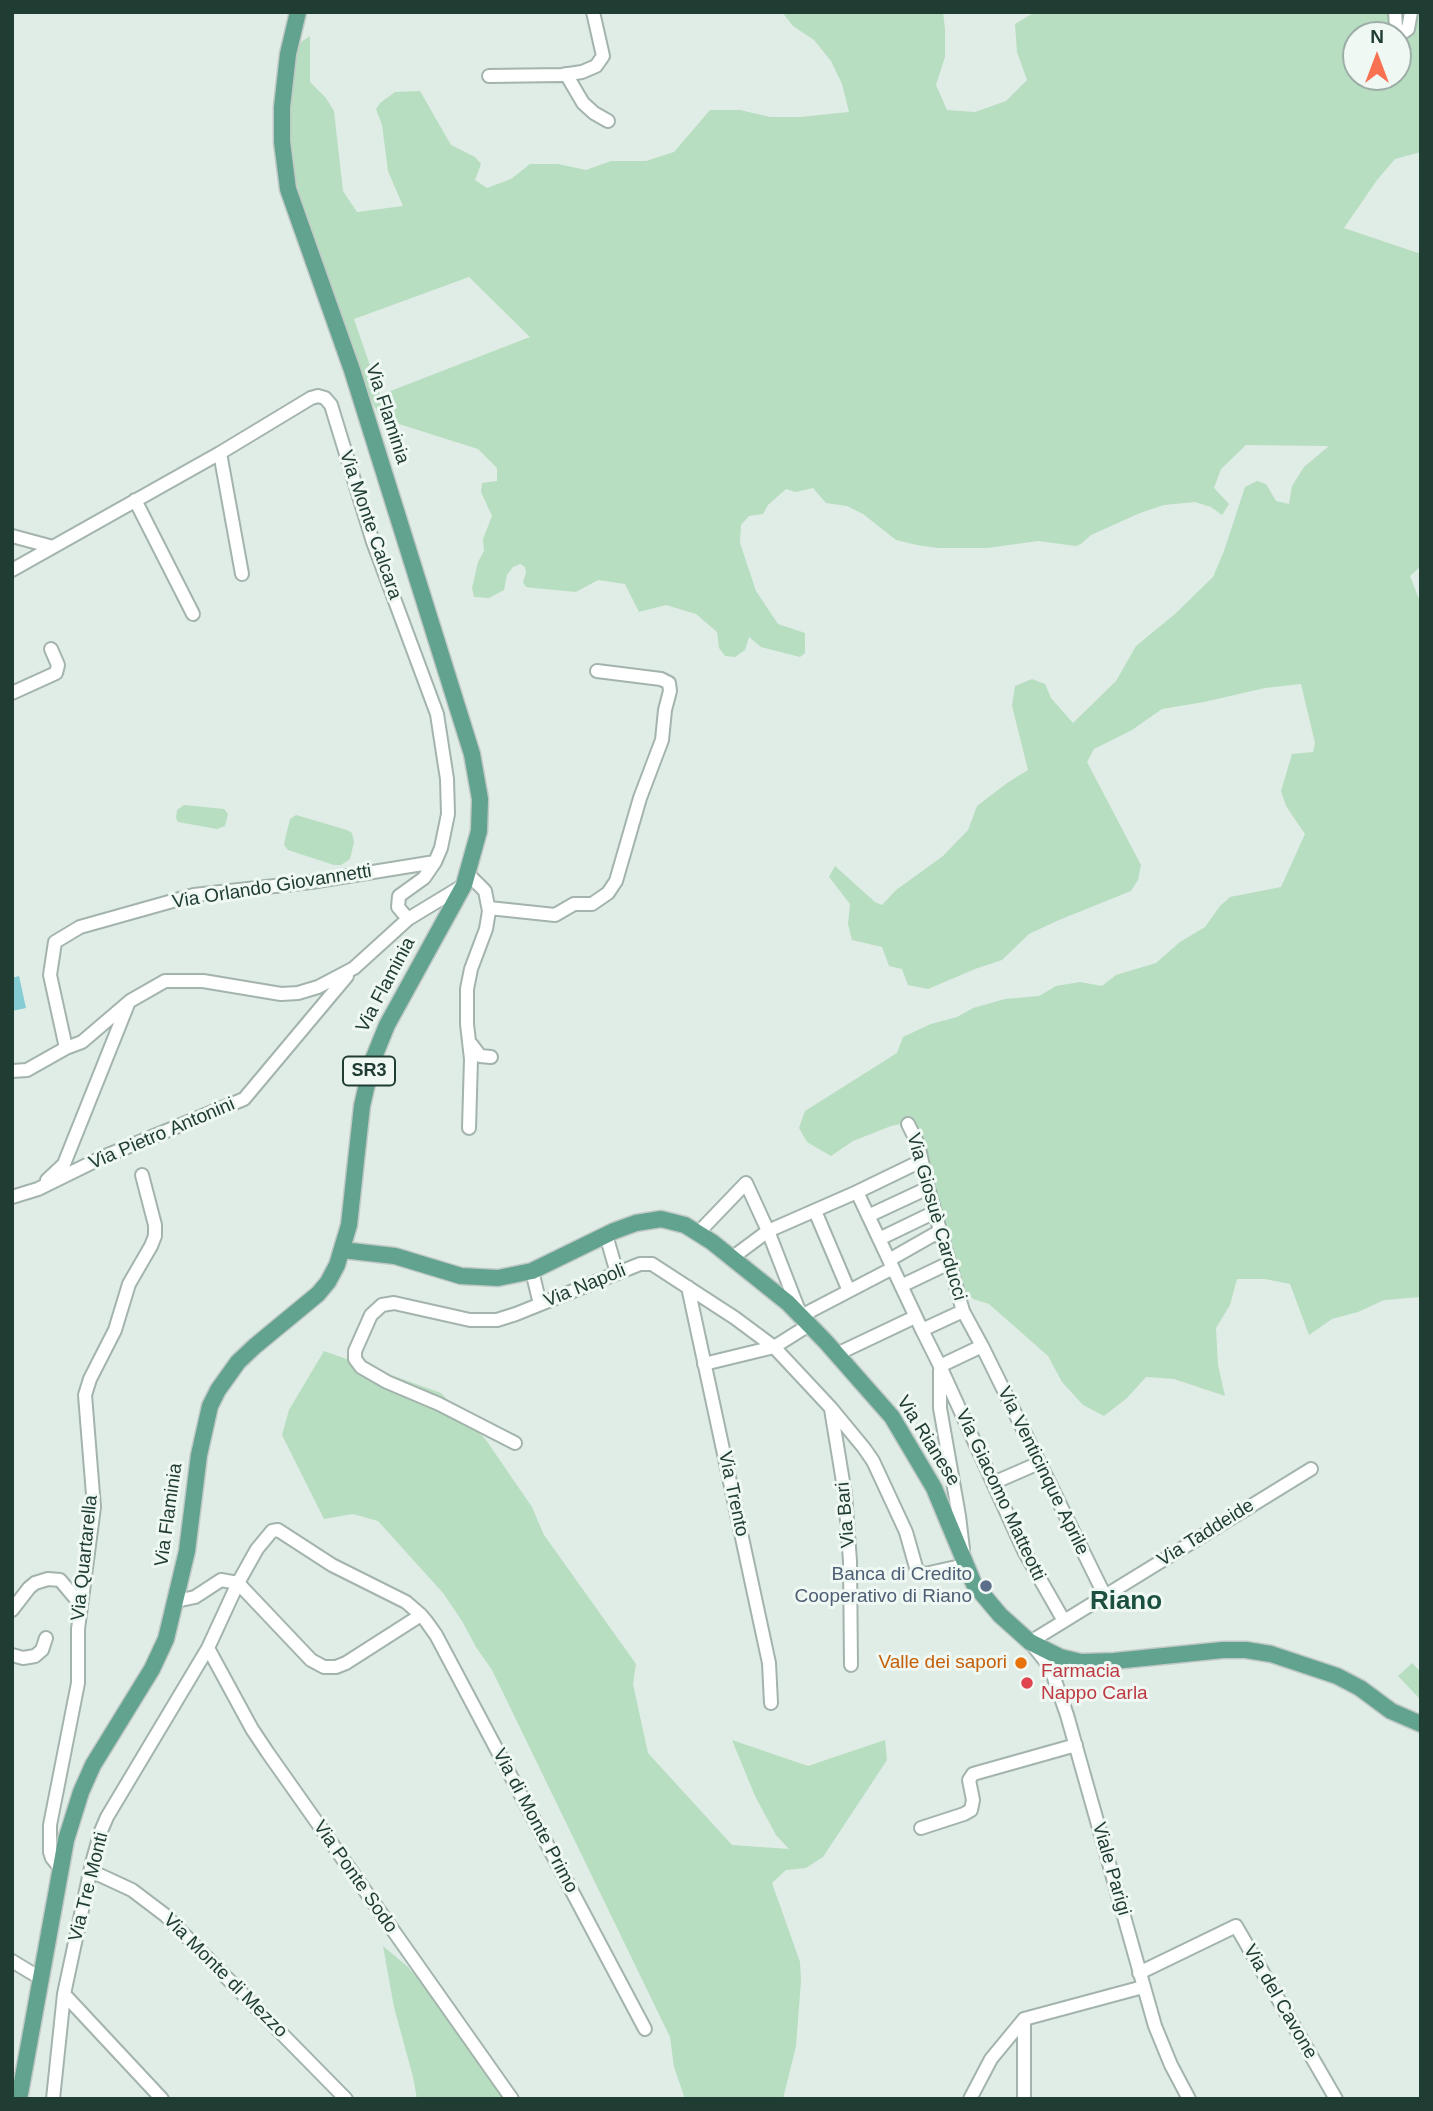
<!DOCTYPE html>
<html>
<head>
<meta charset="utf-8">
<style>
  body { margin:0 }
  #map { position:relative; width:1433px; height:2111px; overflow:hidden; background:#e0ece6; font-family:Helvetica,sans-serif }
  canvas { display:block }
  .frame { position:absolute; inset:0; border:14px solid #203d33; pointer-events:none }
  .north { position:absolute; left:1342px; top:21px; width:70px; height:70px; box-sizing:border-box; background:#f0f8f4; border:2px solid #9dada7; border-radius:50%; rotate:0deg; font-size:19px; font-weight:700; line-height:28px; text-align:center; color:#203d33 }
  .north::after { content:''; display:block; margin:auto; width:24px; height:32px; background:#f87151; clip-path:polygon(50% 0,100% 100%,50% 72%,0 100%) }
</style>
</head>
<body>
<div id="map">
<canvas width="1433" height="2111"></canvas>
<div class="frame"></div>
<div class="north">N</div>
</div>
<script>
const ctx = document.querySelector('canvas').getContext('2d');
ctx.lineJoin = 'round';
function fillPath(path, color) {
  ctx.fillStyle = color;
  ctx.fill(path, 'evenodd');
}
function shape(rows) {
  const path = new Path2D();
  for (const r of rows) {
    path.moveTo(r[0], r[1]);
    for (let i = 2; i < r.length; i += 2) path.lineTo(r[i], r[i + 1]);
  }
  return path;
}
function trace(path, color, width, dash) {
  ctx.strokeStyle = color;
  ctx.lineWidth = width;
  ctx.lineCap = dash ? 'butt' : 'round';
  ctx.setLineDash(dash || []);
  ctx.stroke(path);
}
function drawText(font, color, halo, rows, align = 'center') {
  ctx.font = font + ' Helvetica,sans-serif';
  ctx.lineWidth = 6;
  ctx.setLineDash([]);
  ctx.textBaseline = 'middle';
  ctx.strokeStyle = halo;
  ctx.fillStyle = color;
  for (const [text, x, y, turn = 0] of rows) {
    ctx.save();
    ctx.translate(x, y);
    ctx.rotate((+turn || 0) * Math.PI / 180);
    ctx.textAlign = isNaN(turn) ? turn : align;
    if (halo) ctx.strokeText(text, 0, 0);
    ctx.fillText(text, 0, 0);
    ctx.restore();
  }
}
const green = shape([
  [782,12,943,12,945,29,945,57,936,85,947,110,975,112,1006,101,1027,80,1017,52,1015,24,1035,12,1421,12,1421,152,1395,159,1377,180,1344,228,1421,254,1421,566,1410,576,1421,604,1421,1297,1384,1300,1358,1312,1332,1319,1309,1335,1290,1284,1265,1279,1237,1279,1230,1305,1216,1328,1218,1365,1225,1396,1174,1379,1146,1377,1127,1398,1104,1416,1083,1405,1062,1382,1048,1356,989,1304,973,1299,960,1286,909,1122,891,1126,853,1141,831,1156,807,1142,799,1128,805,1111,897,1053,903,1037,931,1024,957,1017,973,1008,1005,999,1039,996,1056,986,1080,982,1102,986,1116,975,1156,963,1180,942,1205,927,1220,906,1230,897,1281,887,1305,834,1286,806,1281,791,1292,754,1313,752,1315,743,1301,684,1265,688,1204,702,1162,709,1132,730,1094,749,1087,762,1141,865,1138,880,1131,891,1059,920,1029,934,1002,960,975,969,928,989,908,985,902,969,889,966,882,947,852,940,848,924,850,904,829,877,835,866,875,902,882,905,896,890,943,856,968,830,977,806,1007,783,1028,770,1012,706,1015,686,1032,679,1045,684,1051,698,1073,723,1116,681,1136,646,1175,614,1213,577,1224,551,1245,487,1257,481,1266,484,1276,501,1289,504,1292,486,1304,467,1329,446,1246,445,1221,469,1214,488,1229,504,1222,515,1211,507,1195,502,1164,505,1140,513,1091,535,1081,544,1076,546,1038,541,987,548,937,548,917,545,896,540,863,514,847,506,826,503,813,488,796,492,786,489,768,505,763,514,749,516,741,525,740,543,756,591,778,624,805,633,805,653,800,657,761,647,749,637,745,650,735,657,725,656,719,648,717,632,696,614,666,605,639,612,625,584,598,580,576,592,534,588,526,587,523,582,526,573,525,567,520,564,513,567,507,575,504,590,489,598,474,597,472,588,478,562,484,551,483,539,492,516,481,492,482,483,497,481,497,468,478,449,380,418,367,391,303,211,291,158,291,99,294,55,301,42,310,36,310,82,326,98,334,111,343,191,357,212,403,206,388,171,382,125,376,109,380,103,395,92,420,91,451,145,475,157,481,164,475,180,487,188,511,179,530,164,558,164,586,170,611,161,646,161,674,152,710,110,740,110,770,117,800,117,849,112,842,84,831,61,814,40,793,26],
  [1356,35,1398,35,1398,77,1356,77],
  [469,277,530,337,380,395,354,319],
  [184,805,224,809,228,814,225,826,217,829,178,822,176,818,177,810],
  [296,815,347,830,352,833,354,842,350,859,341,865,334,865,288,850,284,845,285,839,290,819],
  [324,1351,441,1393,486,1440,532,1507,544,1535,636,1664,633,1684,648,1753,732,1845,789,1849,776,1835,755,1796,732,1740,808,1766,885,1740,887,1760,823,1857,806,1868,786,1870,772,1883,800,1962,801,1981,796,2046,783,2099,685,2099,674,2067,670,2037,492,1670,476,1647,462,1621,443,1593,378,1521,353,1514,324,1519,282,1435,289,1410],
  [1412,1663,1421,1672,1421,1700,1398,1676],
  [383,1946,408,1967,460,2026,509,2099,417,2099,413,2077,394,2007]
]);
const water = shape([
  [19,976,26,1008,12,1011,12,978]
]);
const minor = shape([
  [1395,12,1396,27,1402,33,1408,29,1411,12],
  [566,74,583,103,594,113,608,121],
  [489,76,562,75,582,72,596,66,603,56,593,12],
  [220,453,242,574],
  [135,500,193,614],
  [12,536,53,547],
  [12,570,220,453,311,398,318,396,325,398,331,405,373,542,437,714,447,779,448,814,441,848,435,862,424,878,399,896,398,907,408,919,464,885],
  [12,693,56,673,58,665,51,649],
  [468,874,485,891,489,911,486,929,471,969,467,989,467,1024,471,1059,469,1128],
  [489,908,555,915,574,904,592,904,608,893,616,881,640,798,662,740,665,710,670,691,669,683,661,679,597,671],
  [472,1045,480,1056,491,1057],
  [66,1048,50,975,55,942,80,927,194,895,311,882,435,862],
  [12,1071,27,1070,66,1048,82,1042,130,1001,165,981,203,981,281,994,298,993,318,987,354,968,408,919],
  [908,1124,918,1144,928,1188,963,1311],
  [47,1180,64,1164,128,1004],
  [857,1192,922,1330,940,1366,1024,1551,1064,1621],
  [12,1197,38,1189,103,1157,244,1099,347,976],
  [815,1211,849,1291],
  [868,1216,928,1188],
  [699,1232,746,1183,768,1231,801,1316,893,1268],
  [606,1235,617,1273],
  [879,1239,935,1212],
  [733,1257,768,1231,857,1192,921,1161],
  [889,1260,940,1231],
  [532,1271,540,1304],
  [901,1286,949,1263],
  [688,1287,769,1663,771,1703],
  [922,1330,963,1311,982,1346,940,1366],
  [982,1346,1105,1596],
  [837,1354,915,1317],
  [704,1364,774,1347,809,1325],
  [940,1370,940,1408,959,1516,963,1549],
  [831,1409,845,1494,850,1561,851,1665],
  [515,1443,439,1404,387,1382,361,1367,355,1359,355,1351,371,1315,382,1305,394,1303,470,1320,497,1320,516,1314,640,1264,652,1264,735,1318,774,1347,831,1408,864,1448,873,1461,906,1532,917,1571,925,1574,965,1565],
  [993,1483,1039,1463],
  [12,1610,29,1588,35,1583,48,1579,60,1580,81,1605],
  [421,1615,406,1602,332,1565,278,1530,272,1531,257,1549,238,1583,311,1660,324,1667,336,1667,346,1663,421,1615,426,1621,436,1635,645,2029],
  [208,1648,252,1729,268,1753,512,2099],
  [12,1655,23,1658,35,1656,42,1650,46,1638],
  [921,1828,964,1814,971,1810,973,1800,969,1780,973,1774,1076,1745],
  [60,1868,52,1858,50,1852,50,1825,78,1683,78,1629,94,1507,85,1395,90,1379,115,1330,129,1284,151,1246,155,1236,155,1225,142,1175],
  [91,1871,132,1890,165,1915,346,2099],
  [12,1961,40,1978],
  [1139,1973,1236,1926,1336,2099],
  [64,1994,162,2099],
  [1024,2019,1024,2099],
  [53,2099,64,1994,92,1863,101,1831,107,1817,208,1648,238,1583,221,1580,195,1597,176,1601],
  [970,2099,991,2059,1024,2019,1143,1987],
  [1189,2099,1171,2065,1155,2026,1067,1715,1053,1675,1046,1662,1030,1642,1311,1469]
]);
const major = shape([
  [342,1250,395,1256,461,1276,498,1278,532,1271,614,1231,636,1223,661,1219,685,1225,712,1242,788,1303,826,1342,892,1417,934,1488,974,1584,1000,1615,1030,1642,1060,1657,1081,1662,1114,1661,1223,1650,1246,1650,1271,1654,1337,1676,1360,1688,1391,1711,1421,1724],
  [19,2099,66,1840,81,1792,93,1765,152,1669,166,1639,187,1551,199,1455,210,1406,218,1390,238,1362,255,1346,318,1294,328,1282,337,1265,349,1225,362,1106,372,1062,387,1025,464,885,479,831,480,799,472,754,352,370,288,189,282,142,282,107,288,54,298,12]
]);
const markers = [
  [986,1586,7,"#5c6f8a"],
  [1021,1663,7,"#e8710a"],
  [1027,1683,7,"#e0444e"]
];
const shields = [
  [369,1071,52]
];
const shieldNames = [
  ["SR3",369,1071]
];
const streetNames = [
  ["Via Flaminia",387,414,72],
  ["Via Monte Calcara",370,525,71],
  ["Via Orlando Giovannetti",272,887,-9],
  ["Via Flaminia",386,985,-62],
  ["Via Pietro Antonini",162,1134,-23],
  ["Via Giosuè Carducci",936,1217,74],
  ["Via Napoli",585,1286,-22],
  ["Via Rianese",928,1441,58],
  ["Via Venticinque Aprile",1043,1471,64],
  ["Via Trento",733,1494,78],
  ["Via Giacomo Matteotti",1000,1495,65],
  ["Via Flaminia",169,1515,-82],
  ["Via Bari",846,1515,-95],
  ["Via Taddeide",1206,1533,-32],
  ["Via Quartarella",85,1558,-84],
  ["Via di Monte Primo",535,1821,62],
  ["Viale Parigi",1111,1869,74],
  ["Via Ponte Sodo",355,1877,55],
  ["Via Tre Monti",89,1887,-76],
  ["Via Monte di Mezzo",225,1976,45],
  ["Via del Cavone",1280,2002,60]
];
const serviceNames = [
  ["Banca di Credito",972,1575],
  ["Cooperativo di Riano",972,1597]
];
const foodNames = [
  ["Valle dei sapori",1007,1663]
];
const healthNames = [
  ["Farmacia",1041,1672],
  ["Nappo Carla",1041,1694]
];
const districtNames = [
  ["Riano",1126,1602]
];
fillPath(green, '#b7dec0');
fillPath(water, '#85ccd4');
trace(minor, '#a3b4ad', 16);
trace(major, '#c1c9c6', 19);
trace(minor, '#fff', 12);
trace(major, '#62a38f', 16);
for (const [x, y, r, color] of markers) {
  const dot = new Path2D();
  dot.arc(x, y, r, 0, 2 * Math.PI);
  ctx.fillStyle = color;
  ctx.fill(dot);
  trace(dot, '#f0f8f4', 2.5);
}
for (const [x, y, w] of shields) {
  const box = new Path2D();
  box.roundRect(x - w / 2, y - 14.5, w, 29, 5);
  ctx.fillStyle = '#f0f8f4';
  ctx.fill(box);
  trace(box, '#203d33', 2);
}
drawText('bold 18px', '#203d33', null, shieldNames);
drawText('19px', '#203d33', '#f0f8f4', streetNames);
drawText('19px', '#4e5e75', '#f0f8f4', serviceNames, 'right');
drawText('19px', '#c56008', '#f0f8f4', foodNames, 'right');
drawText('19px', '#be3a42', '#f0f8f4', healthNames, 'left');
drawText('bold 26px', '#1b5040', '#f0f8f4', districtNames);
</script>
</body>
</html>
